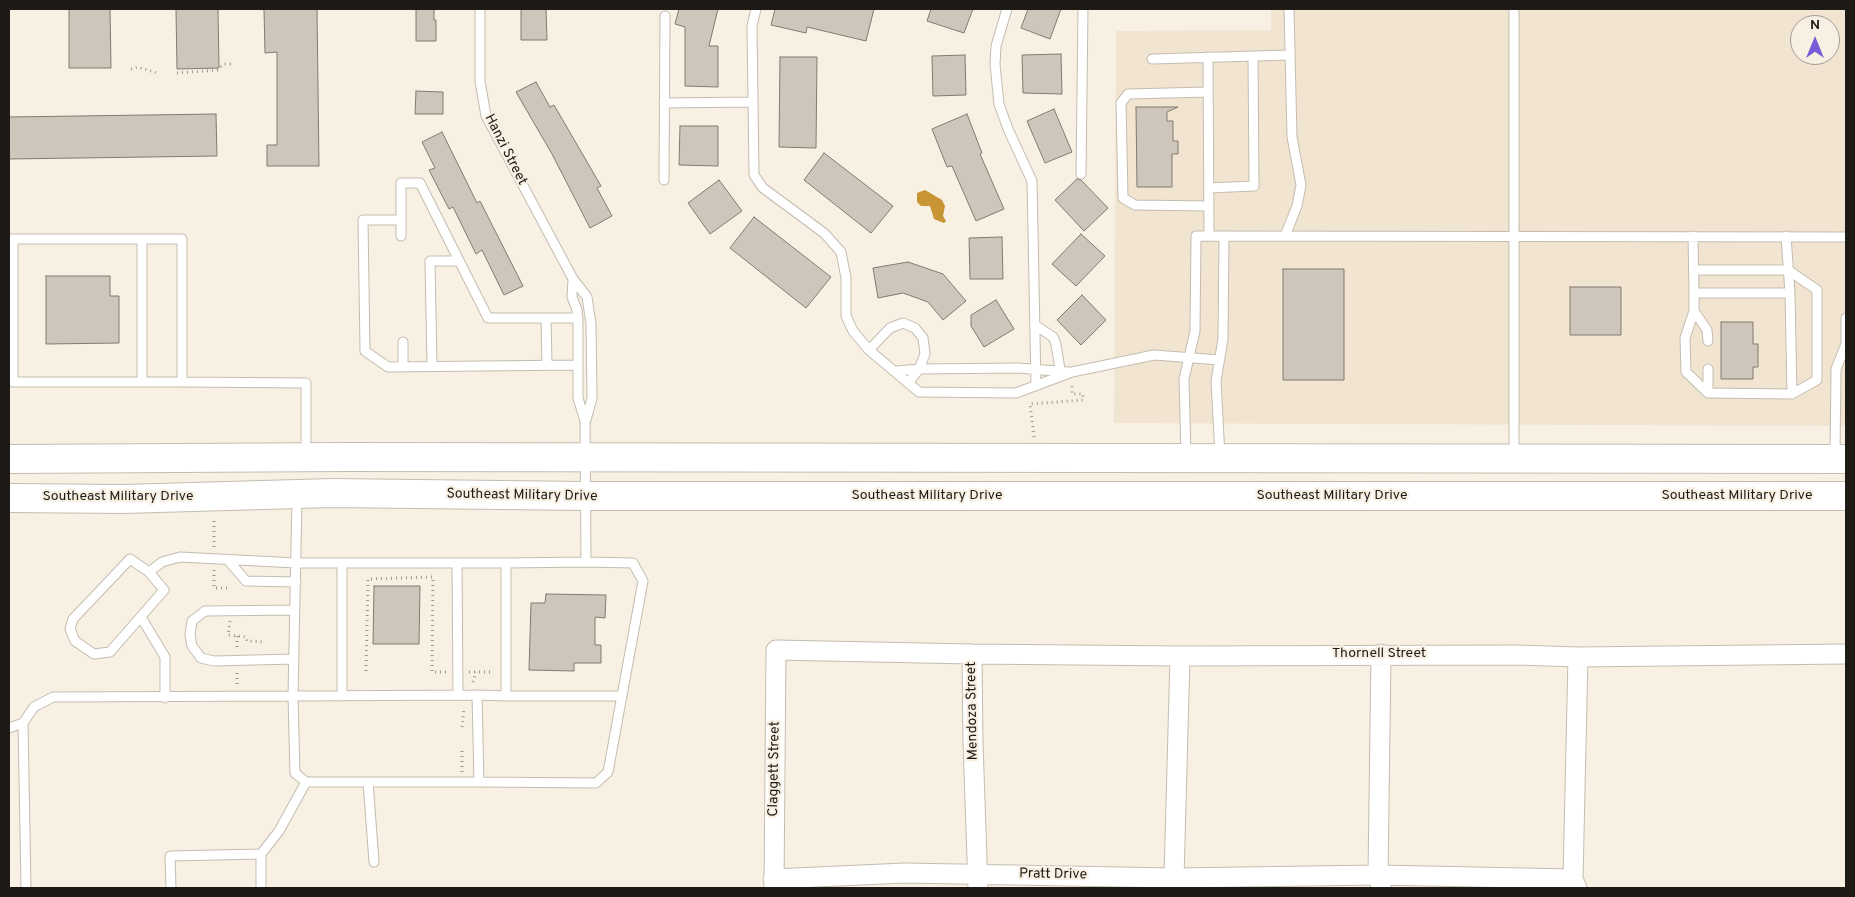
<!DOCTYPE html>
<html>
<head>
<meta charset="utf-8">
<style>
  body { margin:0 }
  #map { position:relative; width:1855px; height:897px; overflow:hidden; background:#f8f0e3; font-family:Overpass,sans-serif }
  canvas { display:block }
  .frame { position:absolute; inset:0; border:10px solid #1e1b16; pointer-events:none }
  .north { position:absolute; left:1790px; top:15px; width:50px; height:50px; box-sizing:border-box; background:#f8f0e3; border:1px solid #a19b91; border-radius:50%; rotate:0deg; font-size:14px; font-weight:700; line-height:20px; text-align:center; color:#1e1b16 }
  .north::after { content:''; display:block; margin:auto; width:18px; height:22px; background:#765cd7; clip-path:polygon(50% 0,100% 100%,50% 72%,0 100%) }
</style>
</head>
<body>
<div id="map">
<canvas width="1855" height="897"></canvas>
<div class="frame"></div>
<div class="north">N</div>
</div>
<script>
const ctx = document.querySelector('canvas').getContext('2d');
ctx.lineJoin = 'round';
function fillPath(path, color) {
  ctx.fillStyle = color;
  ctx.fill(path, 'evenodd');
}
function shape(rows) {
  const path = new Path2D();
  for (const r of rows) {
    path.moveTo(r[0], r[1]);
    for (let i = 2; i < r.length; i += 2) path.lineTo(r[i], r[i + 1]);
  }
  return path;
}
function trace(path, color, width, dash) {
  ctx.strokeStyle = color;
  ctx.lineWidth = width;
  ctx.lineCap = dash ? 'butt' : 'round';
  ctx.setLineDash(dash || []);
  ctx.stroke(path);
}
function drawText(font, color, halo, rows, align = 'center') {
  ctx.font = font + ' Overpass,sans-serif';
  ctx.lineWidth = 4.5;
  ctx.setLineDash([]);
  ctx.textBaseline = 'middle';
  ctx.strokeStyle = halo;
  ctx.fillStyle = color;
  for (const [text, x, y, turn = 0] of rows) {
    ctx.save();
    ctx.translate(x, y);
    ctx.rotate((+turn || 0) * Math.PI / 180);
    ctx.textAlign = isNaN(turn) ? turn : align;
    if (halo) ctx.strokeText(text, 0, 0);
    ctx.fillText(text, 0, 0);
    ctx.restore();
  }
}
const built = shape([
  [1271,9,1846,9,1846,426,1114,423,1116,31,1271,30],
  [1800,25,1830,25,1830,55,1800,55]
]);
const water = shape([
  [925,190,942,200,945,206,943,216,946,221,944,223,934,219,930,206,921,206,917,202,917,193]
]);
const building = shape([
  [69,9,110,9,111,68,69,68,69,9],
  [176,9,218,9,219,68,177,69,176,9],
  [264,9,317,9,319,166,267,166,267,145,277,145,277,52,265,53,264,9],
  [416,9,434,9,434,20,436,20,436,41,416,41,416,9],
  [521,9,546,9,547,40,521,40,521,9],
  [679,9,718,9,709,46,718,46,718,87,685,86,685,27,675,24,679,9],
  [775,9,874,9,866,41,807,27,806,33,771,25,775,9],
  [931,9,973,9,964,33,927,21,931,9],
  [1028,9,1061,9,1050,39,1021,28,1028,9],
  [1061,54,1062,94,1023,93,1022,55,1061,54],
  [965,55,966,95,933,96,932,56,965,55],
  [780,57,817,57,816,148,779,147,780,57],
  [536,82,550,107,554,105,601,186,597,188,612,216,590,228,552,154,516,92,536,82],
  [416,91,443,92,443,114,415,114,416,91],
  [1136,107,1178,107,1167,112,1167,121,1173,121,1173,141,1178,141,1178,154,1172,154,1172,187,1137,187,1136,107],
  [1054,109,1072,152,1045,163,1027,121,1054,109],
  [216,114,217,156,9,159,9,117,216,114],
  [967,114,982,153,980,154,1004,209,976,221,952,166,947,167,932,129,967,114],
  [680,126,718,126,718,166,679,165,680,126],
  [442,132,477,203,480,201,523,286,504,295,482,250,476,254,453,207,449,209,429,170,435,168,422,142,442,132],
  [824,153,893,206,871,233,804,180,824,153],
  [1077,179,1081,180,1108,208,1084,231,1055,200,1077,179],
  [719,180,742,211,710,234,688,203,719,180],
  [754,217,831,277,806,308,730,248,754,217],
  [1081,234,1105,256,1076,286,1052,264,1081,234],
  [1002,237,1003,279,970,279,969,238,1002,237],
  [908,262,943,274,966,301,943,320,928,302,903,293,878,298,873,268,908,262],
  [1283,269,1344,269,1344,380,1283,380,1283,269],
  [46,276,110,276,110,296,119,296,119,343,46,344,46,276],
  [1570,287,1621,287,1621,335,1570,335,1570,287],
  [1082,295,1106,320,1081,345,1057,320,1082,295],
  [996,300,1014,329,984,347,971,326,971,315,996,300],
  [1721,322,1753,322,1753,344,1758,344,1758,367,1753,367,1753,379,1721,379,1721,322],
  [374,586,420,586,419,644,373,644,374,586],
  [546,594,606,595,605,618,595,617,595,645,601,645,601,663,574,663,574,671,529,670,531,603,545,603,546,594]
]);
const path = shape([
  [131,69,138,67,157,73],
  [177,73,217,70,224,64,232,64],
  [1034,437,1030,404,1083,400,1083,394,1072,394,1072,383],
  [214,547,214,520],
  [214,570,214,588,227,588],
  [230,621,228,635,246,637,247,641,265,642],
  [237,636,237,648],
  [366,671,368,579,433,577,432,672,447,672],
  [469,672,494,672],
  [473,682,476,672],
  [237,684,237,671],
  [462,727,464,708],
  [462,772,462,748]
]);
const service = shape([
  [480,9,480,81,486,116,573,279,587,297,591,324,592,398,586,420],
  [756,9,752,26,754,175,763,188,824,233,841,252,846,278,846,316,853,331,869,350,919,392,1016,393,1072,372,1154,355,1220,360],
  [1007,9,996,46,995,64,999,104,1008,129,1032,181,1036,386],
  [1514,9,1514,456],
  [1208,57,1209,236],
  [1152,59,1290,55],
  [1208,92,1128,94,1121,103,1123,198,1135,205,1209,206],
  [664,103,752,102],
  [1081,174,1083,9],
  [664,180,665,16],
  [1209,188,1254,186,1253,56],
  [401,220,363,220,365,351,388,367,578,365],
  [401,236,401,183,420,183,488,318,578,318],
  [1285,236,1297,206,1301,185,1292,137,1289,9],
  [1693,236,1694,293,1790,293,1786,236],
  [9,239,13,239,13,382,182,382],
  [13,239,182,239,182,382,306,383,306,454],
  [142,239,142,382],
  [1694,270,1788,270,1817,290,1817,380,1792,394,1708,393,1686,372,1685,338,1694,311,1694,293],
  [573,279,572,297,577,310,578,324,578,398,585,421,586,562,633,563,643,581,608,772,596,783,479,782,477,695,506,696,506,563,586,562],
  [1790,293,1792,394],
  [1694,311,1707,330,1708,341],
  [546,318,547,365],
  [1846,318,1846,344],
  [1035,325,1053,337,1056,344,1061,376],
  [403,342,403,366],
  [869,350,890,328,903,323,915,328,923,338,925,354,919,369,909,382],
  [432,366,430,261,458,261],
  [1708,369,1708,393],
  [897,371,919,369,1018,368,1069,372],
  [1186,456,1184,379,1195,331,1196,236,1846,237],
  [1220,456,1216,381,1223,339,1224,236],
  [1835,456,1836,369,1846,344],
  [297,497,293,696,477,695],
  [130,559,149,572,164,590,110,652,94,654,75,641,70,629,73,619,130,559],
  [228,560,246,581,296,582],
  [457,563,458,695],
  [149,572,162,562,180,557,296,563,506,563],
  [141,617,165,657,165,698],
  [294,659,214,661,201,658,192,646,190,635,192,621,205,611,295,610],
  [342,696,342,563],
  [506,696,621,696],
  [23,723,26,888],
  [9,728,23,723,34,707,53,697,293,696,295,773,306,782,479,782],
  [368,782,374,862],
  [261,854,279,831,306,782],
  [171,888,170,856,261,854,261,888]
]);
const minor = shape([
  [972,654,1180,656],
  [1578,657,1846,654],
  [1174,878,1180,656,1516,655,1578,657,1573,879,1577,888],
  [773,879,905,873,1174,878,1378,875,1573,879],
  [1381,887,1378,875,1381,654],
  [774,888,776,650,972,654,973,743,978,888]
]);
const primary = shape([
  [9,459,346,457,1846,459],
  [9,498,123,499,332,493,586,496,1846,496]
]);
const streetNames = [
  ["Hanzi Street",505,150,63],
  ["Southeast Military Drive",522,496,1],
  ["Southeast Military Drive",927,496],
  ["Southeast Military Drive",1332,496],
  ["Southeast Military Drive",1737,496],
  ["Southeast Military Drive",118,497],
  ["Thornell Street",1379,654],
  ["Mendoza Street",973,711,-91],
  ["Claggett Street",775,769,-89],
  ["Pratt Drive",1053,875,1]
];
fillPath(built, '#f1e5d2');
fillPath(water, '#c89434');
fillPath(building, '#cec6ba');
trace(building, '#827a6f', 1);
trace(service, '#c4bcb0', 11);
trace(minor, '#c4bcb0', 21);
trace(primary, '#c4bcb0', 30);
trace(path, '#9e988e', 3, [1, 4]);
trace(service, '#fff', 9);
trace(minor, '#fff', 19);
trace(primary, '#fff', 28);
drawText('14px', '#1e1b16', '#f8f0e3', streetNames);
</script>
</body>
</html>
